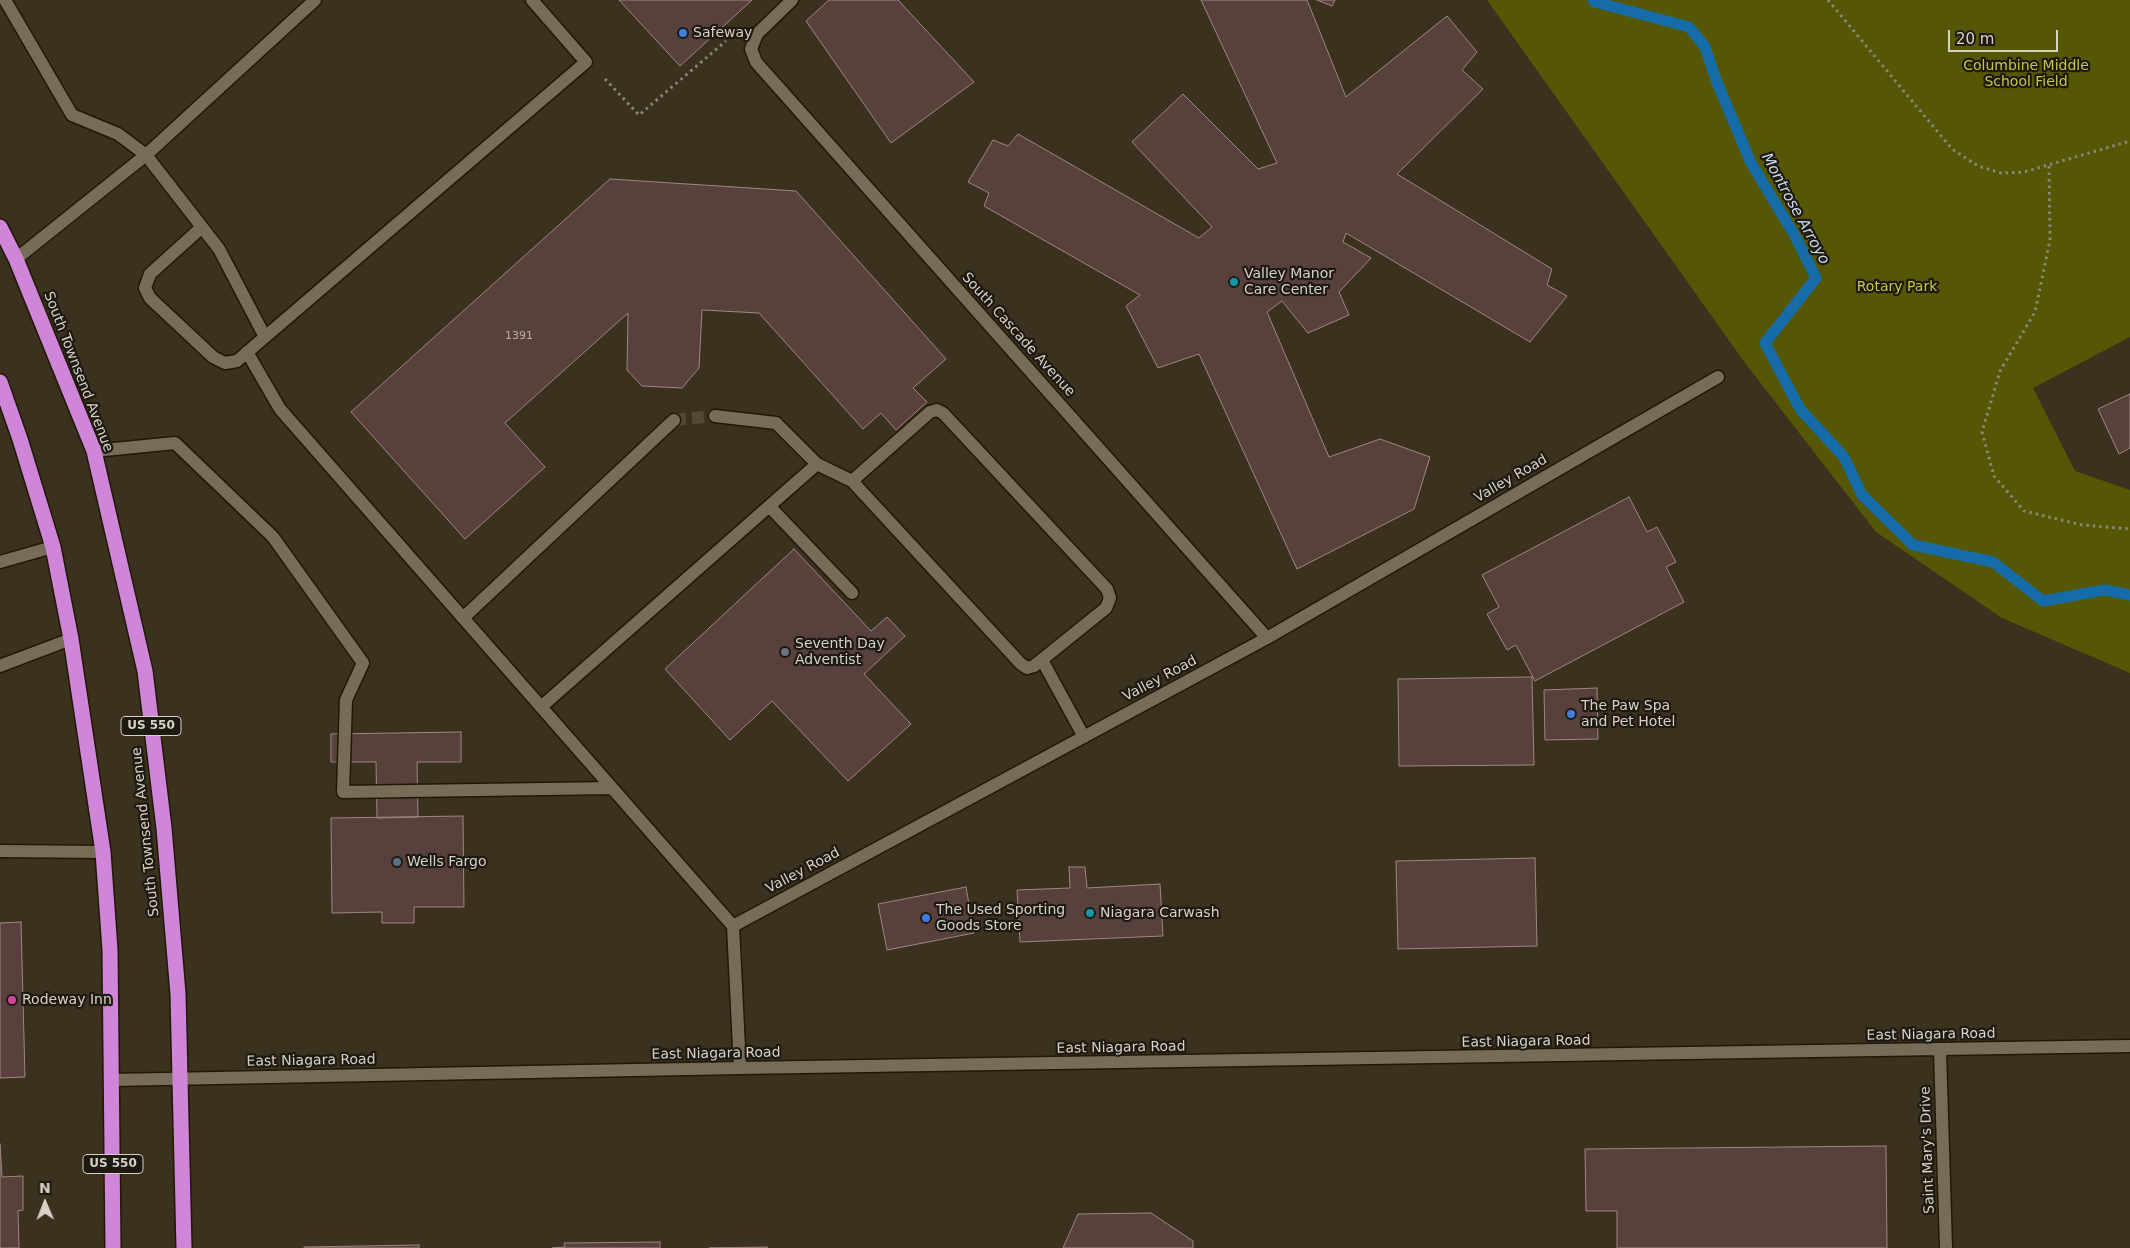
<!DOCTYPE html>
<html>
<head>
<meta charset="utf-8">
<style>
  body { margin:0 }
  #map { position:relative; width:2130px; height:1248px; overflow:hidden; background:#3a311e; font-family:"DejaVu Sans",sans-serif }
  canvas { display:block }
  .north { position:absolute; left:20px; top:1178px; width:50px; height:50px; -webkit-text-stroke:4px #1e1911; paint-order:stroke; rotate:359deg; font-size:14px; font-weight:700; line-height:20px; text-align:center; color:#d7d1c6 }
  .north::after { content:''; display:block; margin:auto; width:18px; height:22px; background:#d7d1c6; clip-path:polygon(50% 0,100% 100%,50% 72%,0 100%) }
  .scale { position:absolute; left:1948px; top:30px; width:110px; height:22px; box-sizing:border-box; border:2px solid #d7d1c6; border-top:0; padding-left:6px; font-size:15px; line-height:18px; white-space:nowrap; color:#d7d1c6; -webkit-text-stroke:4px #1e1911; paint-order:stroke }
</style>
</head>
<body>
<div id="map">
<canvas width="2130" height="1248"></canvas>
<div class="north">N</div>
<div class="scale">20 m</div>
</div>
<script>
const ctx = document.querySelector('canvas').getContext('2d');
ctx.lineJoin = 'round';
function fillPath(path, color) {
  ctx.fillStyle = color;
  ctx.fill(path, 'evenodd');
}
function shape(rows) {
  const path = new Path2D();
  for (const r of rows) {
    path.moveTo(r[0], r[1]);
    for (let i = 2; i < r.length; i += 2) path.lineTo(r[i], r[i + 1]);
  }
  return path;
}
function trace(path, color, width, dash) {
  ctx.strokeStyle = color;
  ctx.lineWidth = width;
  ctx.lineCap = dash ? 'butt' : 'round';
  ctx.setLineDash(dash || []);
  ctx.stroke(path);
}
function drawText(font, color, halo, rows, align = 'center') {
  ctx.font = font + ' "DejaVu Sans",sans-serif';
  ctx.lineWidth = 4.5;
  ctx.setLineDash([]);
  ctx.textBaseline = 'middle';
  ctx.strokeStyle = halo;
  ctx.fillStyle = color;
  for (const [text, x, y, turn = 0] of rows) {
    ctx.save();
    ctx.translate(x, y);
    ctx.rotate((+turn || 0) * Math.PI / 180);
    ctx.textAlign = isNaN(turn) ? turn : align;
    if (halo) ctx.strokeText(text, 0, 0);
    ctx.fillText(text, 0, 0);
    ctx.restore();
  }
}
const green = shape([
  [1487,0,2130,0,2130,337,2033,388,2075,471,2130,490,2130,673,2002,618,1876,532,1745,363]
]);
const stream = shape([
  [1593,0,1595,2,1689,27,1705,47,1716,80,1751,163,1795,236,1816,278,1765,343,1800,409,1844,457,1862,495,1913,545,1993,562,2043,601,2105,590,2130,595]
]);
const building = shape([
  [619,0,752,0,680,66,619,0],
  [829,0,898,0,974,82,891,143,806,21,829,0],
  [1201,0,1307,0,1346,97,1447,16,1477,52,1462,70,1483,89,1397,174,1552,269,1547,285,1567,296,1530,342,1346,233,1343,242,1371,258,1339,292,1349,315,1308,333,1282,301,1267,312,1329,457,1380,439,1430,457,1414,509,1297,569,1199,354,1158,368,1126,306,1140,295,984,206,989,193,968,182,993,140,1008,146,1018,134,1199,238,1212,227,1132,142,1183,94,1258,169,1277,163,1201,0],
  [1317,0,1335,0,1332,6,1317,0],
  [610,179,796,191,946,359,913,388,927,402,896,430,881,413,863,429,759,313,702,310,699,368,682,388,642,386,627,370,628,313,505,423,545,467,465,539,351,412,610,179],
  [2130,394,2130,448,2119,454,2098,409,2130,394],
  [1629,497,1647,532,1657,527,1676,562,1666,567,1684,602,1535,681,1516,645,1507,650,1487,614,1499,607,1482,575,1629,497],
  [794,549,871,631,887,617,905,636,864,674,911,724,848,781,772,701,730,740,665,669,794,549],
  [1532,677,1534,765,1399,766,1398,679,1532,677],
  [1597,688,1598,739,1545,740,1544,690,1597,688],
  [461,732,461,762,417,762,418,817,377,818,376,762,331,762,331,734,461,732],
  [463,816,464,907,414,907,414,923,382,923,382,912,332,913,331,818,463,816],
  [1535,858,1537,946,1398,949,1396,861,1535,858],
  [1069,867,1085,867,1087,888,1160,884,1163,936,1020,942,1017,890,1070,888,1069,867],
  [966,887,974,933,887,950,878,904,966,887],
  [21,922,25,1077,0,1078,0,923,21,922],
  [0,1144,2,1177,23,1176,23,1210,18,1211,19,1248,0,1248,0,1144],
  [1886,1146,1887,1248,1617,1248,1617,1211,1586,1211,1585,1149,1886,1146],
  [1151,1213,1193,1241,1193,1248,1063,1248,1078,1214,1151,1213],
  [660,1242,660,1248,552,1248,565,1247,564,1243,660,1242],
  [419,1245,419,1248,304,1248,304,1247,419,1245],
  [767,1247,767,1248,709,1248,767,1247]
]);
const minorTunnel = shape([
  [674,420,715,416]
]);
const path = shape([
  [1828,0,1952,149,1978,166,2001,173,2024,172,2130,141],
  [605,79,639,115,726,41],
  [2049,166,2050,240,2035,312,2000,371,1982,432,1994,476,2024,511,2082,525,2130,529]
]);
const minor = shape([
  [5,0,72,115,118,134,146,155,219,249,265,337,586,62,532,0],
  [792,0,757,34,751,49,756,62,1267,638],
  [202,227,150,274,145,288,150,298,213,357,225,363,237,361,265,337],
  [16,259,146,155,315,0],
  [247,352,280,409,733,926],
  [94,451,175,443,273,537,363,663,346,700,343,792,612,788],
  [817,464,852,481,1021,664,1027,668,1034,666,1106,608,1110,598,1107,589,943,413,937,410,930,412,852,481],
  [769,506,852,593],
  [0,562,53,547],
  [463,618,674,420],
  [1042,660,1084,737],
  [0,666,71,639],
  [541,707,817,464,776,423,715,416],
  [0,851,103,852],
  [733,926,1267,638,1718,377],
  [733,926,740,1068],
  [1940,1050,1946,1248],
  [112,1080,740,1068,2130,1046]
]);
const highway = shape([
  [0,227,16,259,94,451,145,671,164,828,178,994,184,1248],
  [0,382,20,439,53,547,71,639,103,852,110,950,113,1248]
]);
const markers = [
  [683,33,5,"#3f7fe0"],
  [1234,282,5,"#0f9aa8"],
  [785,652,5,"#6b7280"],
  [1571,714,5,"#3f7fe0"],
  [397,862,5,"#5c6f8a"],
  [1090,913,5,"#0f9aa8"],
  [926,918,5,"#3f7fe0"],
  [12,1000,5,"#d1479c"]
];
const numberNames = [
  ["1391",519,336]
];
const shields = [
  [151,726,60],
  [113,1164,60]
];
const shieldNames = [
  ["US 550",151,726],
  ["US 550",113,1164]
];
const poiNames = [
  ["Safeway",693,33],
  ["Valley Manor",1244,274],
  ["Care Center",1244,290],
  ["Seventh Day",795,644],
  ["Adventist",795,660],
  ["The Paw Spa",1581,706],
  ["and Pet Hotel",1581,722],
  ["Wells Fargo",407,862],
  ["The Used Sporting",936,910],
  ["Goods Store",936,926],
  ["Niagara Carwash",1100,913],
  ["Rodeway Inn",22,1000]
];
const parkNames = [
  ["Columbine Middle",2026,66],
  ["School Field",2026,82],
  ["Rotary Park",1897,287]
];
const streetNames = [
  ["South Cascade Avenue",1018,335,48],
  ["South Townsend Avenue",78,372,69],
  ["Valley Road",1511,479,-30],
  ["Valley Road",1160,679,-28],
  ["South Townsend Avenue",146,832,-96],
  ["Valley Road",803,871,-28],
  ["East Niagara Road",1931,1035,-1],
  ["East Niagara Road",1526,1042,-1],
  ["East Niagara Road",1121,1048,-1],
  ["East Niagara Road",716,1054,-1],
  ["East Niagara Road",311,1061,-1],
  ["Saint Mary's Drive",1928,1150,-92]
];
const waterNames = [
  ["Montrose Arroyo",1795,209,61]
];
fillPath(green, '#555705');
trace(stream, '#156ca8', 11);
fillPath(building, '#58413d');
trace(building, '#a08681', 1);
trace(minorTunnel, '#524937', 12, [12, 6]);
trace(minor, '#211806', 15);
trace(highway, '#211806', 18);
trace(path, '#8d8577', 3, [2.5, 4]);
trace(minor, '#776c58', 12);
trace(highway, '#cf86d9', 15);
for (const [x, y, r, color] of markers) {
  const dot = new Path2D();
  dot.arc(x, y, r, 0, 2 * Math.PI);
  ctx.fillStyle = color;
  ctx.fill(dot);
  trace(dot, '#1e1911', 2);
}
drawText('11px', '#b7ada4', null, numberNames);
for (const [x, y, w] of shields) {
  const box = new Path2D();
  box.roundRect(x - w / 2, y - 9.5, w, 19, 4);
  ctx.fillStyle = '#1e1911';
  ctx.fill(box);
  trace(box, '#d7d1c6', 1);
}
drawText('bold 12px', '#d7d1c6', null, shieldNames);
drawText('14px', '#d7d1c6', '#1e1911', poiNames, 'left');
drawText('14px', '#c3c944', '#1e1911', parkNames);
drawText('14px', '#d7d1c6', '#1e1911', streetNames);
drawText('italic 15px', '#c9dbec', '#1e1911', waterNames);
</script>
</body>
</html>
